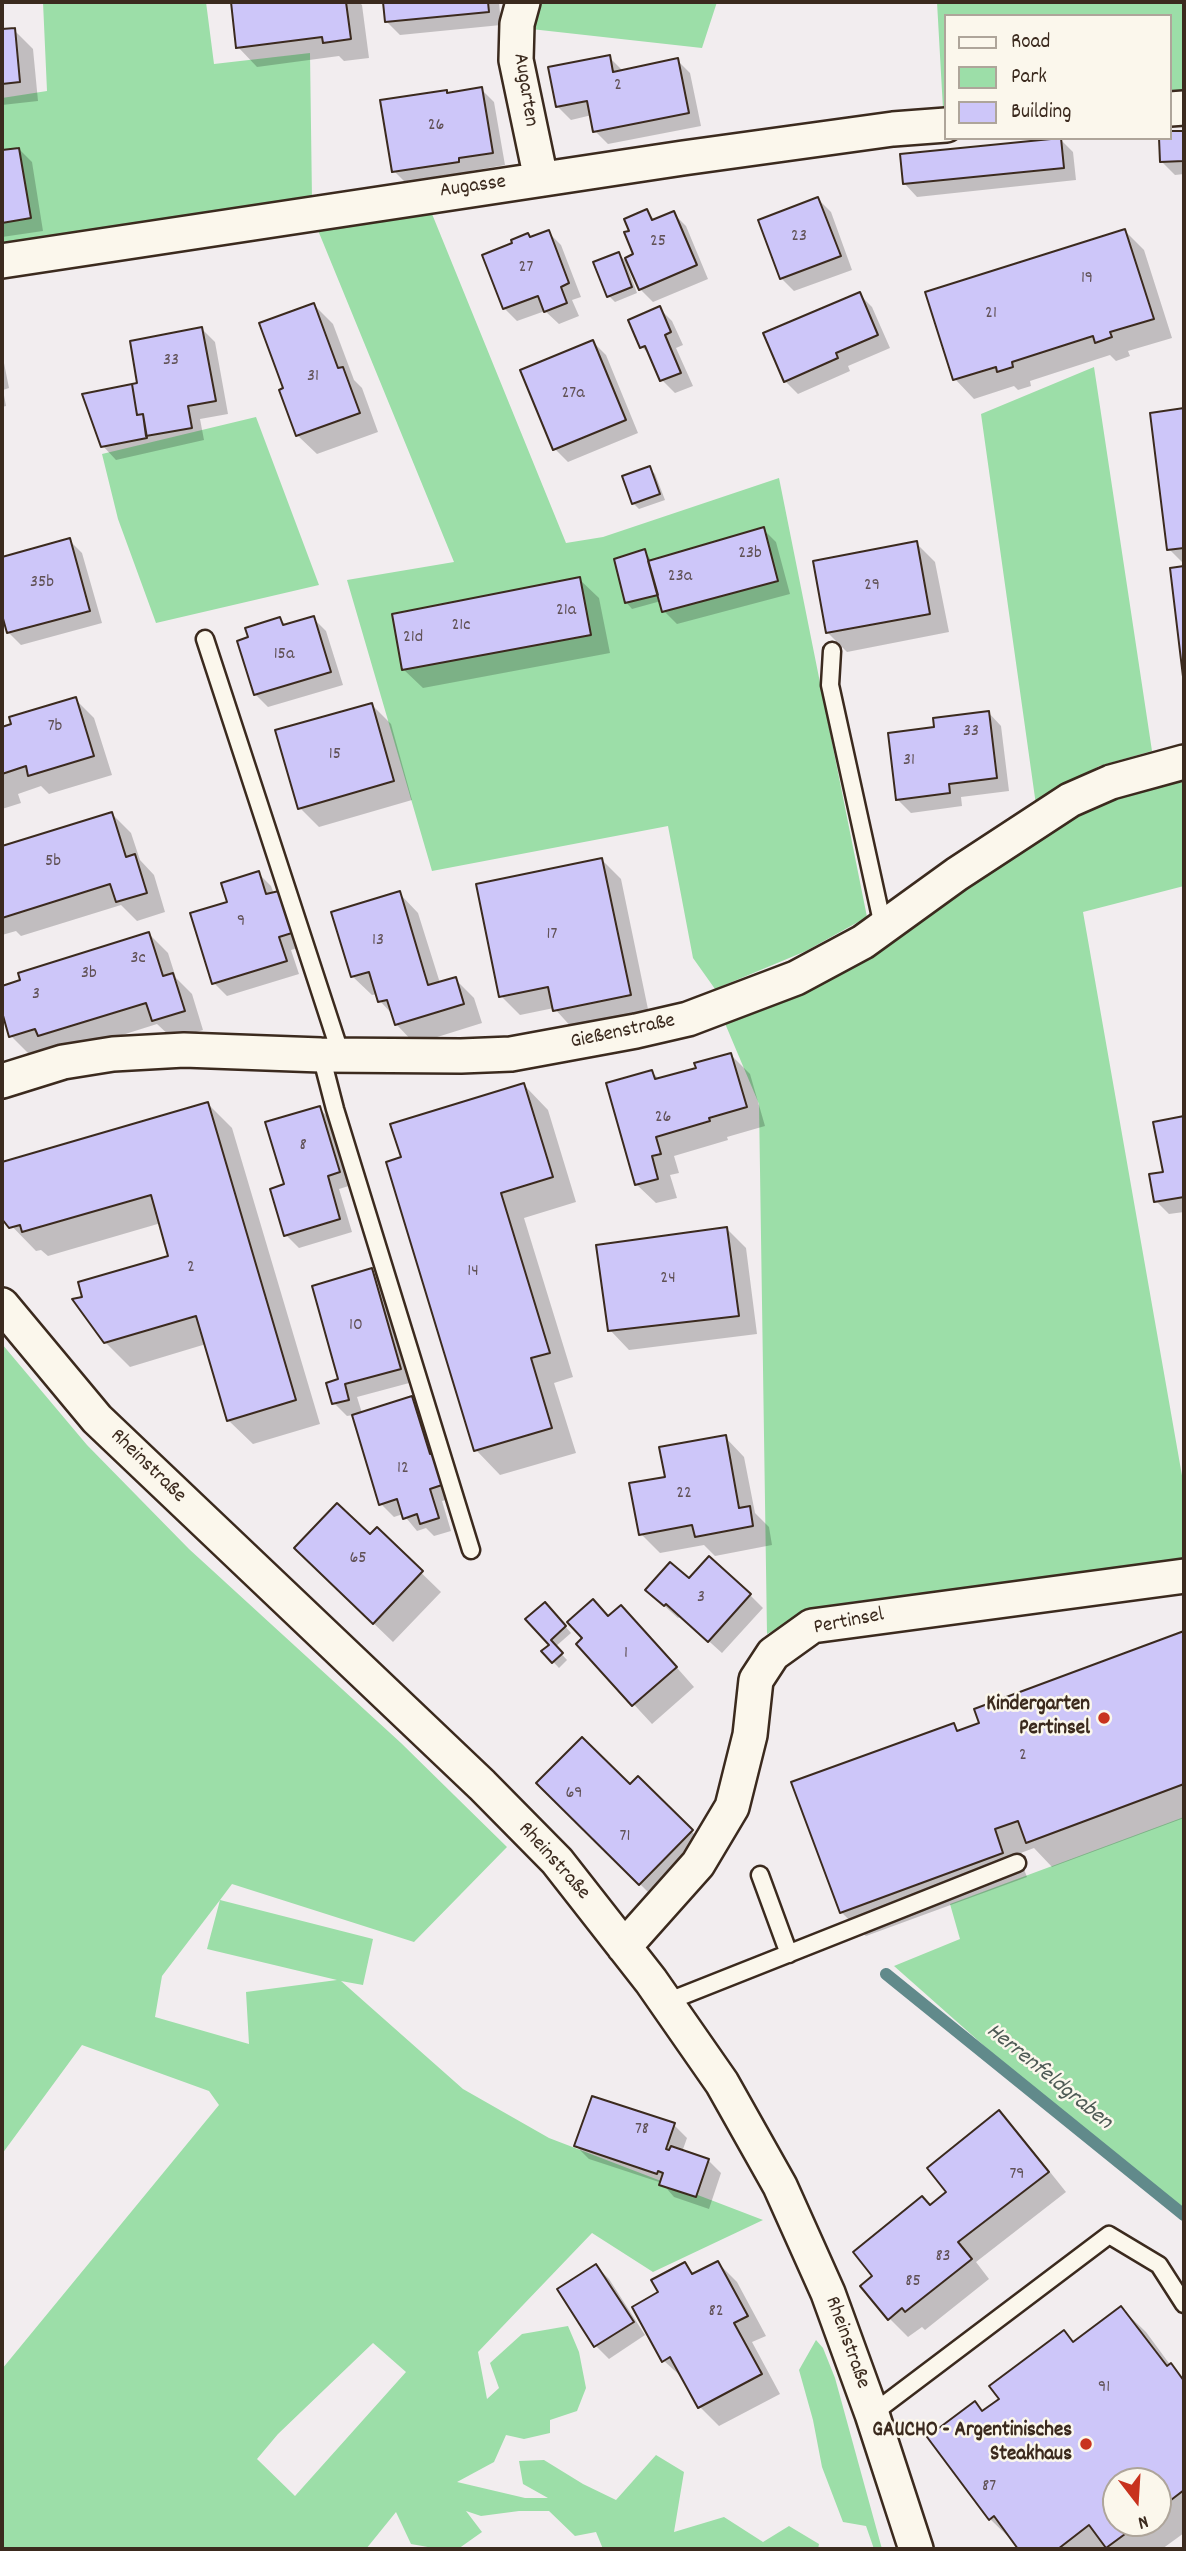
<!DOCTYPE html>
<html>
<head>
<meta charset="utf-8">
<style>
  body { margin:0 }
  #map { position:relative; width:1186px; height:2551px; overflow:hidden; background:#f2edef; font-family:Dekko,sans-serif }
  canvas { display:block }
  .frame { position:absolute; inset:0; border:4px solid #3b2a1e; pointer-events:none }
  .legend { position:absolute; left:944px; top:14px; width:228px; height:126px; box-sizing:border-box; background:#fbf7ec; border:2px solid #aea59a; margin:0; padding:9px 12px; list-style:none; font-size:21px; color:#3b2a1e }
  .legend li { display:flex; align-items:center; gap:14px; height:35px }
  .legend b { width:35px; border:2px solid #aea59a }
  .north { position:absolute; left:1102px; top:2467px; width:70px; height:70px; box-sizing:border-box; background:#fbf7ec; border:2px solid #aea59a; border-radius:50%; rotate:163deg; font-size:19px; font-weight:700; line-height:28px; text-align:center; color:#3b2a1e }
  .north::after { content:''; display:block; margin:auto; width:24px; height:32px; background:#c8321e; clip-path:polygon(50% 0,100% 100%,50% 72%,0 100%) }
</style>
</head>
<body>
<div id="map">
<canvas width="1186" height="2551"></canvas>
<div class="frame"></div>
<ul class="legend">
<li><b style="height:9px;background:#fbf7ec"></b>Road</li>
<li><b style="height:19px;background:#9cdea8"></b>Park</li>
<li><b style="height:19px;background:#cdc6f9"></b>Building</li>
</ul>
<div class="north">N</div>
</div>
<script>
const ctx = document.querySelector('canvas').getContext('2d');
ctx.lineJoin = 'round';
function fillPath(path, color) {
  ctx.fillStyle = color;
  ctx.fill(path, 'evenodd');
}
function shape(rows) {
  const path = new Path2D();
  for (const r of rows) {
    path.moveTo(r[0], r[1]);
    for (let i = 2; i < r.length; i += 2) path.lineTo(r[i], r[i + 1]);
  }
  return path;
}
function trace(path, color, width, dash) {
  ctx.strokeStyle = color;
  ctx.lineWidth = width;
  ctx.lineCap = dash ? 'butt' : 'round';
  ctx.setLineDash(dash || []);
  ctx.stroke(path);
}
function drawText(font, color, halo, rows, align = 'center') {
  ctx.font = font + ' Dekko,sans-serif';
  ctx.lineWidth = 5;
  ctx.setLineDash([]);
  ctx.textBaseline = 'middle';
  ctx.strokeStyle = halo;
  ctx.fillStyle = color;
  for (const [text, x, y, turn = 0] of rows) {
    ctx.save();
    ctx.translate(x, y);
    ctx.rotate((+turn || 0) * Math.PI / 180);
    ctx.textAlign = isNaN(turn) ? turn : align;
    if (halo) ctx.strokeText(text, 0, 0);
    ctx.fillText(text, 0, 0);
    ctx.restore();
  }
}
const green = shape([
  [43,2,206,2,214,64,310,53,312,200,2,249,2,98,47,91],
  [537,2,717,2,702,48,531,29],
  [937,2,1184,2,1184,94,1170,95,1170,16,946,16,946,109,943,109],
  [430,209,566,543,603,537,779,478,867,917,806,951,715,989,693,958,668,826,432,871,347,580,454,562,315,223],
  [1094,367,1152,751,1099,766,1036,805,981,414],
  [256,417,319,585,156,623,118,519,102,454],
  [1184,782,1184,886,1083,912,1184,1487,1184,1559,1160,1565,851,1602,809,1611,767,1634,759,1104,724,1021,1057,824,1104,801,1153,787],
  [2,1344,87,1445,189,1549,401,1743,507,1847,414,1942,232,1884,220,1900,373,1939,363,1985,341,1981,463,2089,549,2138,763,2220,653,2272,592,2233,478,2352,487,2399,499,2388,490,2363,522,2334,568,2326,579,2352,586,2388,577,2411,550,2420,550,2433,524,2439,506,2435,494,2462,457,2482,525,2498,548,2498,523,2484,519,2461,544,2460,583,2484,616,2500,656,2455,684,2472,674,2532,724,2517,763,2542,789,2526,819,2544,818,2549,603,2549,596,2532,575,2536,549,2511,519,2511,481,2516,466,2511,482,2532,458,2549,439,2549,411,2544,396,2512,366,2549,2,2549,2,2369,219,2105,209,2091,82,2045,2,2154],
  [220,1900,207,1949,337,1980,246,1992,249,2044,155,2017,162,1976],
  [373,2343,406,2372,295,2496,257,2459,278,2434],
  [1184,1817,1184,2210,1043,2098,894,1966,960,1939,950,1904],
  [816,2340,823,2348,835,2378,882,2549,874,2549,866,2526,843,2522,822,2467,813,2420,799,2370]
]);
const shadow = shape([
  [232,2,359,2,362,5,369,58,344,61,339,56,257,67,238,47],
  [385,2,499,2,501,25,400,35,387,22],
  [2,9,4,31,14,30,33,49,38,101,2,105],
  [609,57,622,70,677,60,690,73,701,126,608,144,595,131,592,115,571,120,558,107],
  [481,89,494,102,505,165,471,171,471,174,407,184,394,171,446,92,449,95],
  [1184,132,1184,174,1175,175,1162,162,1170,133],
  [1060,139,1073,152,1076,180,917,197,904,183],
  [19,149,32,162,43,231,2,237,2,152],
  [818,199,831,212,852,270,794,291,781,278],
  [646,211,656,221,673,213,686,226,708,279,653,302,640,289,631,232],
  [1125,231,1144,250,1172,338,1128,351,1130,356,1116,361,1110,355,1030,381,1031,386,1018,390,1014,386,974,399,955,379],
  [548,232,561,245,581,297,572,300,579,316,559,324,545,311,517,321,504,308,514,244,528,235,532,239],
  [618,254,625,260,637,293,615,302,609,296],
  [859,294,872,307,890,348,848,366,850,371,798,394,785,381],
  [314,305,333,324,354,380,362,388,378,432,317,454,297,435,285,389],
  [659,308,672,321,683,345,676,348,693,386,675,393,662,380,652,357,642,347],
  [202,329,215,342,228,414,200,419,204,440,116,460,103,446,139,385],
  [593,342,606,355,638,433,568,462,555,449],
  [2,353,9,388,3,390,6,406,2,407],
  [1184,410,1184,564,1169,549,1152,414],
  [649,468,655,474,665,500,639,509,633,503],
  [763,529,776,542,790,594,677,624,664,611,661,601,632,609,626,602,645,551,652,562],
  [69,540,82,553,102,623,21,645,8,632,2,609,2,559],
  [916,543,935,562,949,632,847,652,828,633],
  [1184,568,1184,671,1172,569],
  [579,579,599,598,610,653,423,688,403,669],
  [313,618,326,631,343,685,268,707,255,694,251,638,280,619,287,626],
  [75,699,94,718,112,775,49,794,41,786,18,794,21,803,2,809,2,728],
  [372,705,391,724,412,800,319,827,300,808],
  [988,712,1001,726,1009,791,961,797,962,806,911,813,898,800,936,729],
  [112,814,131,833,140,860,154,875,165,912,137,921,121,905,21,936,16,931,2,935,2,848],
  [602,860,621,879,649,1014,574,1030,554,1008,520,1015,501,996],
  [258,873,271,886,274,894,278,893,291,906,304,946,291,950,299,974,227,996,214,983],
  [399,893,418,913,440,983,455,979,474,998,482,1023,415,1044,396,1024,393,1015,380,1001,377,994,372,995,352,976],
  [149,934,168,953,176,978,192,994,203,1030,173,1039,157,1024,59,1055,30,1055,11,1036,2,1007,2,988],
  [731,1055,750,1074,765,1126,727,1137,728,1140,674,1156,679,1173,670,1175,677,1198,656,1203,636,1184,652,1072,660,1080,698,1070],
  [524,1085,548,1110,576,1202,524,1218,573,1377,554,1383,576,1453,500,1475,476,1450,403,1158],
  [208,1104,232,1128,320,1424,253,1444,228,1420,206,1344,130,1367,105,1342,84,1298,170,1257,161,1223,48,1256,41,1250,36,1251,2,1216,2,1164],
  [319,1108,332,1121,352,1185,339,1189,352,1232,299,1248,286,1235,286,1186],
  [1184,1118,1184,1212,1169,1214,1156,1201,1165,1173,1155,1123],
  [727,1229,746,1248,757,1334,629,1350,610,1330],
  [371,1270,384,1283,413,1382,357,1397,362,1413,411,1398,424,1411,454,1498,442,1501,451,1531,434,1536,426,1528,417,1531,403,1514,394,1517,381,1504,353,1415,347,1416,334,1403],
  [725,1437,744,1457,755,1513,769,1527,772,1545,715,1556,704,1545,660,1553,641,1534,667,1479],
  [377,1530,441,1592,393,1642,315,1567,370,1537],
  [689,1581,750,1595,763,1608,722,1653,681,1616,678,1618,660,1602],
  [551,1610,571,1633,555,1647,567,1660,559,1668,544,1652,551,1645,528,1619],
  [609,1618,640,1626,694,1687,652,1724,578,1644],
  [1184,1633,1184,1818,1052,1867,1034,1848,1018,1854,1027,1877,866,1936,841,1912,954,1725,960,1732,981,1724,976,1710],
  [638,1778,711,1851,659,1903,539,1783,630,1787],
  [999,2113,1018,2132,1066,2192,976,2262,989,2279,925,2330,922,2327,908,2337,889,2318,875,2276,931,2207,949,2192],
  [674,2125,687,2138,682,2152,708,2160,721,2173,709,2209,674,2197,662,2183,589,2159,576,2146],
  [718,2263,737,2282,766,2336,752,2342,780,2394,719,2426,700,2407,684,2379,664,2361,685,2264,695,2275],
  [596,2266,609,2279,645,2335,609,2359,596,2346],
  [1121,2308,1146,2332,1171,2366,1184,2379,1184,2533,1162,2549,1021,2549,990,2519,983,2412,1001,2399,1063,2332,1075,2343],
  [1116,2481,1158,2481,1158,2523,1116,2523]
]);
const stream = shape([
  [886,1974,1184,2215]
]);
const building = shape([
  [231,2,346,2,351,39,323,43,322,37,236,48,231,2],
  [383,2,488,2,489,12,385,22,383,2],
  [15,28,20,82,2,84,2,29,15,28],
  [610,55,613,72,678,58,689,113,593,132,587,101,556,107,548,67,610,55],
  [482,87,493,153,459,158,459,162,392,172,380,100,447,90,447,93,482,87],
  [1170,131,1184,131,1184,161,1160,162,1159,138,1170,138,1170,131],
  [1061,138,1064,168,903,184,900,154,1061,138],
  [19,148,31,218,2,223,2,150,19,148],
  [818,197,841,256,780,279,758,220,818,197],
  [647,209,652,220,674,211,697,265,639,290,625,258,633,254,624,232,629,231,624,219,647,209],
  [1125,229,1154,319,1110,332,1112,337,1095,343,1093,336,1012,362,1013,367,997,372,996,367,953,380,925,292,1125,229],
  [549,230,569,283,561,287,567,303,544,312,538,296,503,309,482,255,512,243,511,240,528,233,530,237,549,230],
  [619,252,632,287,607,297,593,262,619,252],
  [860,292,878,335,836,353,838,358,784,382,763,333,860,292],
  [314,303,338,368,343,367,360,413,296,436,279,390,283,388,259,323,314,303],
  [660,306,671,332,665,335,681,373,660,381,645,346,640,348,628,320,660,306],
  [202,327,216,401,188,406,192,428,146,436,143,414,137,415,132,384,137,383,130,341,202,327],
  [593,340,626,420,553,450,520,370,593,340],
  [132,384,137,415,143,414,147,438,101,447,82,394,132,384],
  [1184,408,1184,551,1184,548,1167,550,1150,413,1184,408],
  [650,466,660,494,632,504,622,476,650,466],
  [764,527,778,581,662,612,648,561,764,527],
  [70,538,90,611,7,633,2,615,2,557,70,538],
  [917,541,930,614,826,633,813,561,917,541],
  [645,549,658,595,625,603,614,559,645,549],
  [1184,566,1184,685,1170,568,1184,566],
  [580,577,591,635,402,670,392,614,580,577],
  [314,616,331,672,254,695,237,641,248,637,245,628,280,617,283,625,314,616],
  [76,697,94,756,28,776,26,766,2,774,2,727,11,724,9,717,76,697],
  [372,703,394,781,298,809,275,730,372,703],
  [989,711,997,778,949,784,950,793,896,800,888,733,934,727,933,718,989,711],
  [112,812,126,857,135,854,147,893,116,902,110,884,2,918,2,846,112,812],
  [602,858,631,995,553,1011,548,987,499,997,476,884,602,858],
  [259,871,266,894,279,891,292,933,279,937,287,961,212,984,190,913,227,902,221,883,259,871],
  [400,891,428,985,456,977,464,1004,395,1025,387,1000,378,1002,369,972,351,977,331,912,400,891],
  [149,932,163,976,173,973,185,1011,152,1021,146,1003,38,1036,35,1029,9,1037,2,1012,2,986,20,980,18,973,149,932],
  [731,1053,747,1107,709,1118,710,1121,656,1137,661,1154,652,1156,658,1179,635,1185,606,1083,652,1070,655,1079,696,1068,694,1063,731,1053],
  [524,1083,553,1177,501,1193,550,1353,531,1358,552,1428,474,1451,386,1162,401,1157,390,1124,524,1083],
  [208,1102,296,1400,227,1421,196,1316,104,1343,72,1299,82,1297,78,1282,168,1256,151,1195,22,1232,20,1225,9,1228,2,1219,2,1162,208,1102],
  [320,1106,340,1172,328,1176,340,1219,284,1236,270,1189,284,1184,265,1122,320,1106],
  [1184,1116,1184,1197,1154,1202,1149,1174,1163,1172,1153,1122,1184,1116],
  [727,1227,739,1316,608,1331,596,1245,727,1227],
  [372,1268,401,1369,345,1384,349,1400,332,1404,326,1383,338,1379,312,1286,372,1268],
  [412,1396,430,1454,433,1453,442,1485,430,1489,439,1518,420,1524,417,1514,403,1519,397,1499,379,1505,352,1415,412,1396],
  [726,1435,739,1508,750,1506,753,1526,695,1537,692,1525,639,1535,629,1483,665,1477,659,1447,726,1435],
  [337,1503,370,1534,377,1527,423,1571,373,1624,294,1548,337,1503],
  [709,1556,751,1594,708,1642,666,1604,664,1606,645,1590,670,1562,689,1578,709,1556],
  [593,1599,608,1616,621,1605,677,1667,632,1706,576,1644,582,1638,567,1622,593,1599],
  [545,1602,566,1626,551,1640,563,1653,552,1663,541,1651,549,1645,525,1619,545,1602],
  [1184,1631,1184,1784,1026,1843,1018,1821,995,1829,1003,1853,840,1913,791,1782,954,1723,957,1731,979,1723,974,1709,1184,1631],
  [582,1737,630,1784,638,1776,693,1830,639,1885,536,1783,582,1737],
  [592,2096,675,2123,666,2149,669,2150,671,2146,709,2159,696,2197,659,2185,663,2173,658,2171,657,2174,574,2146,592,2096],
  [999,2110,1049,2172,958,2242,972,2259,905,2312,902,2308,888,2320,860,2286,872,2276,853,2252,922,2196,930,2205,946,2192,927,2168,999,2110],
  [718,2261,748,2316,734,2323,762,2374,698,2408,670,2357,662,2362,632,2307,658,2292,651,2280,685,2262,692,2274,718,2261],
  [596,2264,634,2322,594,2347,557,2289,596,2264],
  [1121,2306,1167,2366,1171,2363,1184,2381,1184,2490,1158,2510,1158,2481,1116,2481,1116,2523,1140,2523,1106,2548,1089,2525,1058,2549,1018,2549,994,2516,989,2520,927,2437,975,2401,982,2411,999,2399,989,2386,1064,2330,1073,2342,1121,2306]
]);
const lane = shape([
  [205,639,341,1055],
  [832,651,830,685,883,926],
  [321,1055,335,1109,471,1550],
  [760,1875,789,1954],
  [664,2003,1017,1863],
  [872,2414,1109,2235,1159,2265,1184,2304]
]);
const street = shape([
  [523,2,517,24,516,60,541,179],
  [1170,109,1184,108],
  [2,261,683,158,893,129,946,125],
  [2,1081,63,1062,113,1054,184,1050,321,1055,461,1056,511,1054,636,1031,688,1019,796,978,863,942,957,874,1070,800,1111,782,1184,762],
  [2,1305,97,1419,482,1785,557,1861,651,1981,722,2083,780,2186,828,2293,872,2414,916,2549],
  [624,1947,698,1864,732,1807,750,1735,756,1680,773,1654,812,1626,1184,1576]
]);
const markers = [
  [1104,1718,7,"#c8321e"],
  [1086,2444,7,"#c8321e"]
];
const numberNames = [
  ["2",618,87],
  ["26",436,127],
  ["23",799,238],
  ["25",658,243],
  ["27",526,269],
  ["19",1087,280],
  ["21",991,315],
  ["33",171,362],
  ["31",313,378],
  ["27a",573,395],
  ["23b",750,555],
  ["23a",680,578],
  ["35b",42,584],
  ["29",872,587],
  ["21a",566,612],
  ["21c",461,627],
  ["21d",413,639],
  ["15a",284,656],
  ["7b",55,728],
  ["33",971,733],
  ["15",335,756],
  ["31",909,762],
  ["5b",53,863],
  ["9",241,923],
  ["17",552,936],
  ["13",378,942],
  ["3c",138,960],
  ["3b",89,975],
  ["3",36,996],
  ["26",663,1119],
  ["8",303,1147],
  ["2",191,1269],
  ["14",473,1273],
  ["24",668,1280],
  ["10",356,1327],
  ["12",403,1470],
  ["22",684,1495],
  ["65",358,1560],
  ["3",701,1599],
  ["1",626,1655],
  ["2",1023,1757],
  ["69",574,1795],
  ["71",625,1838],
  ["78",642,2131],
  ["79",1017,2176],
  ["83",943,2258],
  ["85",913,2283],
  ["82",716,2313],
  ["91",1104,2389],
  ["87",989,2488]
];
const streetNames = [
  ["Augarten",524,90,81],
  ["Augasse",473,188,-8],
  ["Gießenstraße",623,1033,-12],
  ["Rheinstraße",147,1467,44],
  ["Pertinsel",849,1623,-11],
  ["Rheinstraße",553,1862,48],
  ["Rheinstraße",846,2343,70]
];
const poiNames = [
  ["Kindergarten",1090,1706],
  ["Pertinsel",1090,1730],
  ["GAUCHO - Argentinisches",1072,2432],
  ["Steakhaus",1072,2456]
];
const waterNames = [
  ["Herrenfeldgraben",1048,2078,39]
];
fillPath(green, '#9cdea8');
fillPath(shadow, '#0003');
trace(stream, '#618a8b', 12);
fillPath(building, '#cdc6f9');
trace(building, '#3b2a1e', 2);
trace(lane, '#3b2a1e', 21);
trace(street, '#3b2a1e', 38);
trace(lane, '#fbf7ec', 16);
trace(street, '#fbf7ec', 33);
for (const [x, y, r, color] of markers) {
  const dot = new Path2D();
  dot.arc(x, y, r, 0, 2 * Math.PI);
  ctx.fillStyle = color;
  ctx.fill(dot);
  trace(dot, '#fbf7ec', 2.5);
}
drawText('18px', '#605155', null, numberNames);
drawText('21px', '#3b2a1e', '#fbf7ec', streetNames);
drawText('bold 21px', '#3b2a1e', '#fbf7ec', poiNames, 'right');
drawText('italic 23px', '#4e5a55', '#fbf7ec', waterNames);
</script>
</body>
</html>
